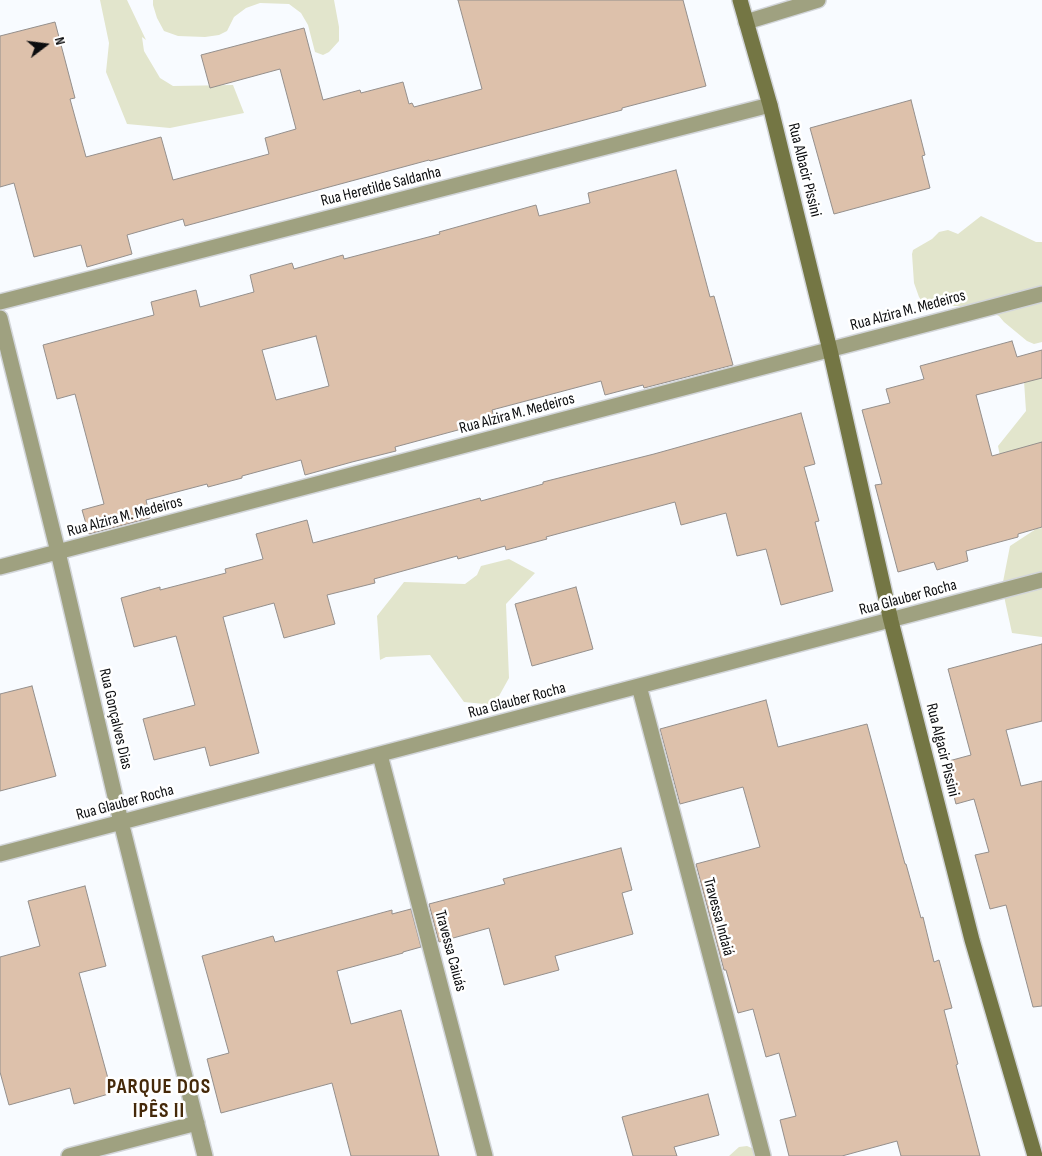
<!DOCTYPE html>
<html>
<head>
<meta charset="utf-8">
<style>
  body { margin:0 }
  #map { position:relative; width:1042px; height:1156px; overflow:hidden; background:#f8fbff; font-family:"Sofia Sans Condensed",sans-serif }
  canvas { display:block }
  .north { position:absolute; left:20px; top:20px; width:50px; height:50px; -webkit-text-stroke:4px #fff; paint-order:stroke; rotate:75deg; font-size:14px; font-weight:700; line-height:20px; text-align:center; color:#0c0d0f }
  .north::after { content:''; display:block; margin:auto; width:18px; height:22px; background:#0c0d0f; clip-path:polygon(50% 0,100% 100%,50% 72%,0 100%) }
</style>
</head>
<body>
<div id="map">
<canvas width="1042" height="1156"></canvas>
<div class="north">N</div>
</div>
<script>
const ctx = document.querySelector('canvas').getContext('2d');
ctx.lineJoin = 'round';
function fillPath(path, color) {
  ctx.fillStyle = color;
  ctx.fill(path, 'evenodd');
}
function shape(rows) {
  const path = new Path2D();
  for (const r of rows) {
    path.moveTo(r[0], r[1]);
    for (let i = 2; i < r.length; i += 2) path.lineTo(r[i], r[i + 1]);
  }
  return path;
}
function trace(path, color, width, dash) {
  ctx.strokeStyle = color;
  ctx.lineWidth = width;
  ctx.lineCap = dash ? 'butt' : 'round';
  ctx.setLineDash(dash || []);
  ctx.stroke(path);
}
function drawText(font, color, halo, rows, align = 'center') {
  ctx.font = font + ' "Sofia Sans Condensed",sans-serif';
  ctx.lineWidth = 5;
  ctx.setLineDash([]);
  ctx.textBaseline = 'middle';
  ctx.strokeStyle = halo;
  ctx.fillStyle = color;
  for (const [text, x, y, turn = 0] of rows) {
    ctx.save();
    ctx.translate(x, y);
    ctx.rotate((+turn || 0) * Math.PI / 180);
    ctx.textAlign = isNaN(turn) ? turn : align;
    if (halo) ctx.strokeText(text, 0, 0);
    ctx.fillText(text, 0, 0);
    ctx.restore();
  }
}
const green = shape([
  [100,0,127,0,146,40,142,37,144,51,160,78,173,86,233,85,244,113,170,128,127,124,106,72,109,43],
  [153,0,334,0,339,27,339,41,329,52,323,55,315,52,308,25,301,13,289,4,260,3,246,8,234,17,227,31,219,35,205,37,178,36,164,31,157,18,153,5],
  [981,216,1036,242,1042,242,1042,342,1034,344,1027,341,1004,322,999,316,992,313,984,306,928,306,924,304,919,297,914,283,912,254,913,250,932,239,939,232,948,230,958,234],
  [1042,357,1042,449,1004,476,998,446,1026,411,1023,366],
  [1042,528,1042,637,1012,633,1002,587,1010,546,1036,529],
  [509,559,535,573,506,604,509,678,494,705,464,702,430,655,386,657,380,660,377,616,404,582,465,584,477,575,481,566],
  [747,1146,761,1152,766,1156,729,1156,739,1147]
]);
const building = shape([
  [458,0,683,0,706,86,622,108,622,110,430,161,429,160,185,226,183,219,127,235,132,254,87,267,81,245,34,257,14,183,0,187,0,36,55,22,75,98,70,99,86,157,161,137,173,180,269,154,265,138,296,129,280,69,210,88,201,55,304,28,323,100,360,90,361,93,403,82,409,104,412,103,414,107,482,89,458,0],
  [911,100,925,155,922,156,930,188,834,214,810,128,911,100],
  [676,170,710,297,714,296,733,365,644,388,643,385,605,395,601,381,492,410,495,420,395,447,396,451,352,462,305,475,301,460,242,476,242,478,208,487,207,484,146,500,150,518,89,534,82,510,104,504,75,394,57,399,43,345,154,315,151,302,196,290,200,307,254,292,250,275,292,263,294,269,343,255,344,259,440,234,439,232,536,205,539,216,590,203,588,193,676,170],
  [316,336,329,386,276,400,262,350,316,336],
  [1012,341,1017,357,1042,350,1042,378,976,395,992,456,1042,442,1042,527,1018,534,1018,537,966,551,968,561,937,570,934,562,898,572,875,485,882,484,862,410,890,403,886,389,924,379,920,366,1012,341],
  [801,413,815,464,804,467,819,521,815,522,833,591,781,605,766,549,737,556,726,513,681,525,675,502,546,537,547,539,506,550,505,546,458,559,457,556,374,579,375,583,327,595,335,624,284,638,274,603,223,617,259,753,210,766,205,747,154,760,143,719,195,705,176,636,134,647,121,598,160,587,160,590,226,573,225,569,263,559,256,534,307,520,313,543,480,498,481,501,543,484,543,482,654,454,801,413],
  [576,587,593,649,532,666,515,604,576,587],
  [1042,644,1042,721,1006,730,1021,786,1042,781,1042,1006,1033,1007,1006,905,990,909,975,855,989,852,974,799,956,804,945,762,971,755,948,669,1042,644],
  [32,686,56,776,0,791,0,694,32,686],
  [766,700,778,747,867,724,905,864,906,864,921,918,923,917,934,962,939,960,952,1008,944,1010,958,1064,956,1065,980,1156,901,1156,897,1141,842,1156,789,1156,780,1120,796,1116,779,1053,766,1057,753,1009,738,1013,726,970,724,970,696,864,760,847,743,787,680,804,660,729,766,700],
  [621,848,632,890,622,893,633,934,555,956,559,970,504,985,489,928,439,942,429,904,505,884,503,879,621,848],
  [85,886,106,966,79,973,112,1093,74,1104,70,1088,9,1105,0,1072,0,957,40,946,28,901,85,886],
  [411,909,421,947,403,952,403,953,337,971,351,1024,401,1010,439,1156,351,1156,332,1083,221,1113,207,1059,229,1053,202,956,273,936,275,942,392,910,392,914,411,909],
  [708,1094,719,1135,674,1147,677,1156,633,1156,622,1117,708,1094]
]);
const street = shape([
  [746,22,818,0],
  [0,302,770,105],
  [0,318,58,552,121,822,205,1156],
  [0,567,1042,294],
  [639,686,763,1156],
  [380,755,485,1156],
  [0,854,1042,580],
  [69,1156,197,1123]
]);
const secondary = shape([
  [740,0,770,105,830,350,891,621,972,940,1035,1156]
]);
const streetNames = [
  ["Rua Albacir Pissini",804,170,76],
  ["Rua Heretilde Saldanha",381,187,-14],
  ["Rua Alzira M. Medeiros",908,311,-15],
  ["Rua Alzira M. Medeiros",517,414,-15],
  ["Rua Alzira M. Medeiros",125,517,-15],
  ["Rua Glauber Rocha",908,598,-15],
  ["Rua Glauber Rocha",517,701,-15],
  ["Rua Gonçalves Dias",115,719,77],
  ["Rua Algacir Pissini",942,750,76],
  ["Rua Glauber Rocha",125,803,-15],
  ["Travessa Indaiá",718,917,75],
  ["Travessa Caiuás",450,951,75]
];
const districtNames = [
  ["PARQUE DOS",159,1088],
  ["IPÊS II",159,1112]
];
fillPath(green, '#e2e5cc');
fillPath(building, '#ddc1ab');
trace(building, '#948f8c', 1);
trace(street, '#d2d5d9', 18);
trace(secondary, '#d2d5d9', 18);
trace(street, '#9fa180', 15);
trace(secondary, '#747644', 15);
drawText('16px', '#0c0d0f', '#fff', streetNames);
ctx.letterSpacing = '1px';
drawText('bold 21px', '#45290a', '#fff', districtNames);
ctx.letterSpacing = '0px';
</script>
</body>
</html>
